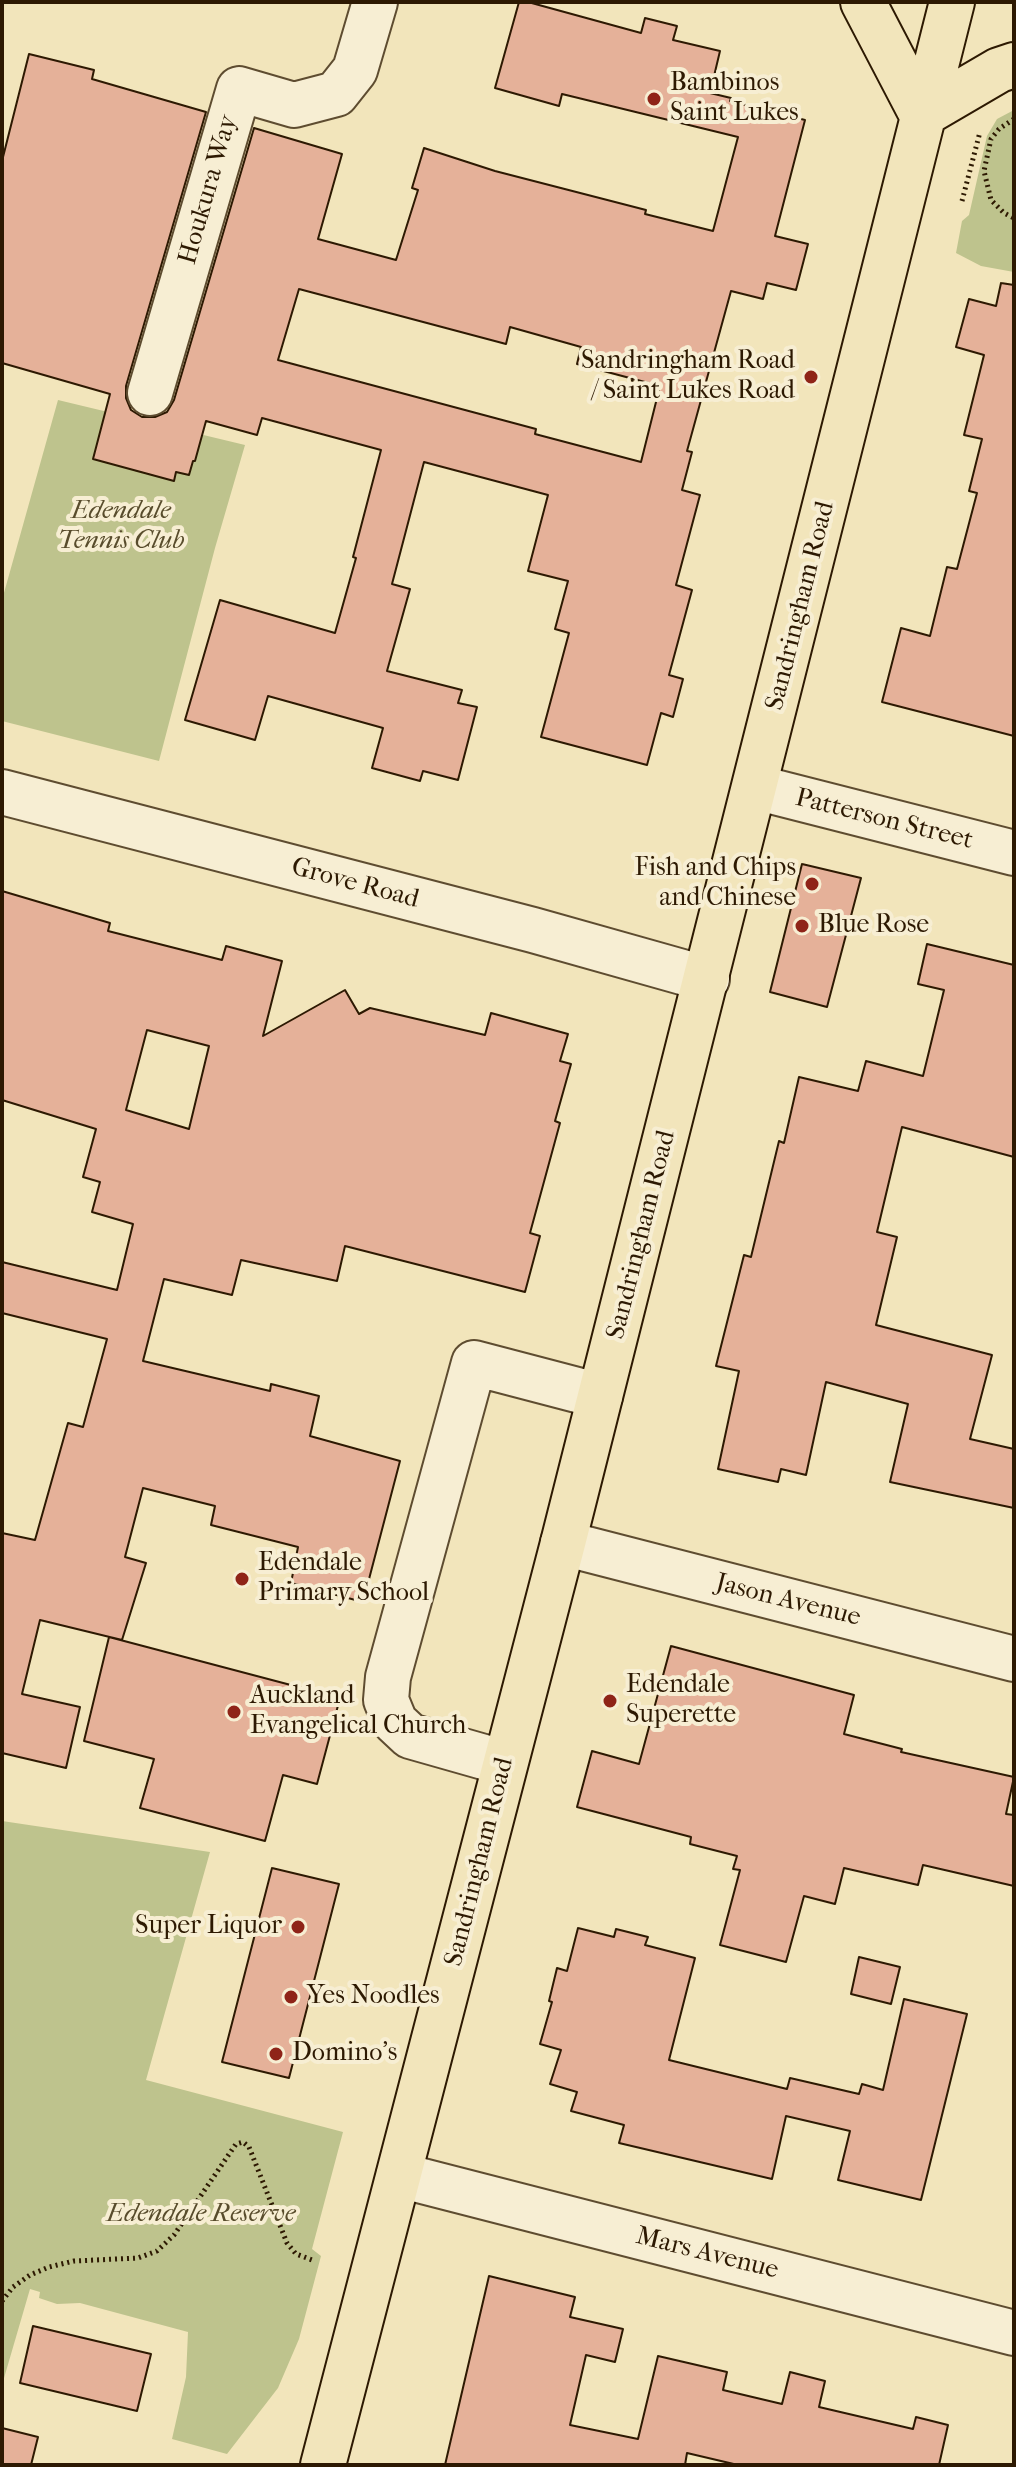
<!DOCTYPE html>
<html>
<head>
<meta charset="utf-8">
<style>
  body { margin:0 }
  #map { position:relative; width:1016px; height:2467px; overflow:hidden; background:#f2e5bb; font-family:"IM FELL French Canon",serif }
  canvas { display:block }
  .frame { position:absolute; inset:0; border:4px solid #2d1902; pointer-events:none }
</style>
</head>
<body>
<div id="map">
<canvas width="1016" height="2467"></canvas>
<div class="frame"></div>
</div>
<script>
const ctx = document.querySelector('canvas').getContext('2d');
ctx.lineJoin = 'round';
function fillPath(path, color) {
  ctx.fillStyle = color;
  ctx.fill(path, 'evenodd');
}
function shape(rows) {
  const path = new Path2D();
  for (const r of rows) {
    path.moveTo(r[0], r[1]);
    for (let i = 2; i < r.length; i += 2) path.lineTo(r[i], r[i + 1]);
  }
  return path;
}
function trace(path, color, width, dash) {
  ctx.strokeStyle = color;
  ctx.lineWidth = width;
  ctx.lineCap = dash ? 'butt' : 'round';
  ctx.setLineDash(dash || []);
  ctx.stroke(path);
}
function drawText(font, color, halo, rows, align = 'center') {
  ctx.font = font + ' "IM FELL French Canon",serif';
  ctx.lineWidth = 8;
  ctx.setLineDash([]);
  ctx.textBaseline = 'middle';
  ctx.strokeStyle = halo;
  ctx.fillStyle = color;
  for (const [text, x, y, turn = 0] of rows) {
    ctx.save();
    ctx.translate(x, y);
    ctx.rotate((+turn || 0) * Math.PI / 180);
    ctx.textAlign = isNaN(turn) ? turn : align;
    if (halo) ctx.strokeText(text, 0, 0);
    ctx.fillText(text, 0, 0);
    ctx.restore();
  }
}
const green = shape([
  [1014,110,1014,272,981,266,956,253,962,221,969,215,987,136,997,119],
  [58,400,245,445,215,548,159,761,2,721,2,600],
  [2,1821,210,1852,146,2080,343,2132,312,2249,321,2256,299,2339,278,2388,227,2454,172,2439,186,2377,188,2332,80,2303,57,2304,39,2298,40,2292,30,2289,2,2385]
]);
const building = shape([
  [519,2,528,2,641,33,645,18,677,26,673,40,720,51,710,93,731,98,730,101,805,120,775,236,808,244,796,290,767,283,763,299,731,291,687,451,692,452,682,490,700,495,676,585,692,590,669,675,683,679,673,717,661,713,647,765,541,737,569,633,555,629,568,581,528,571,548,495,424,462,392,584,410,589,387,671,462,690,458,703,477,707,458,780,423,771,420,781,372,768,383,728,268,696,255,740,185,720,220,600,335,633,356,558,353,557,381,450,262,418,257,435,206,421,195,461,193,461,189,475,176,472,174,481,93,459,110,394,2,363,2,161,29,54,94,70,92,79,206,112,126,386,126,398,131,410,142,417,155,417,167,412,174,400,254,128,342,154,318,239,396,260,418,190,412,188,424,148,495,171,646,210,645,214,713,231,738,137,562,94,559,106,495,88,519,2],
  [299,289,506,344,510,327,581,347,577,364,660,386,641,462,535,434,536,429,278,360,299,289],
  [1001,283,1014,285,1014,736,882,702,901,628,930,636,947,567,957,569,977,493,969,491,982,439,964,435,984,355,956,347,969,299,996,306,1001,283],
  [802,864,861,878,827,1007,770,992,802,864],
  [2,891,110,923,108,931,222,960,226,946,282,961,263,1036,345,990,359,1014,370,1008,485,1035,491,1013,568,1034,560,1061,571,1064,555,1121,560,1123,530,1233,540,1236,525,1292,345,1246,337,1281,241,1260,232,1295,164,1279,143,1361,270,1391,271,1384,319,1396,310,1436,400,1461,363,1602,291,1583,298,1547,211,1525,215,1506,143,1488,125,1557,146,1563,122,1640,40,1620,22,1694,80,1707,66,1768,2,1753,2,1533,35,1540,68,1423,83,1427,107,1339,2,1313,2,1262,117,1290,133,1224,92,1212,100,1182,83,1177,96,1129,2,1100,2,891],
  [147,1030,209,1046,189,1129,126,1110,147,1030],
  [927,944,1014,965,1014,1157,902,1127,877,1232,897,1237,876,1325,992,1355,970,1439,1014,1449,1014,1508,890,1482,908,1404,826,1382,806,1475,781,1469,778,1482,718,1469,739,1371,716,1366,744,1255,751,1257,779,1141,784,1143,799,1077,858,1091,866,1061,923,1076,944,990,918,984,927,944],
  [109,1637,340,1698,317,1784,283,1775,265,1841,140,1808,154,1759,84,1741,109,1637],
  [671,1646,854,1695,844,1734,902,1749,901,1752,1014,1777,1006,1814,1014,1815,1014,1886,923,1865,918,1885,844,1868,835,1904,804,1896,786,1962,720,1945,740,1870,733,1869,737,1856,690,1844,691,1837,577,1807,592,1751,639,1764,671,1646],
  [272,1868,339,1884,289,2078,222,2062,272,1868],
  [578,1928,614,1937,616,1929,648,1937,645,1945,695,1958,669,2060,787,2089,790,2078,859,2094,862,2084,883,2090,904,1999,967,2014,921,2200,838,2180,850,2131,786,2116,772,2179,619,2143,624,2125,571,2111,577,2092,550,2084,561,2050,540,2044,552,2002,549,2001,557,1968,567,1971,578,1928],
  [859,1957,900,1967,891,2004,851,1994,859,1957],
  [489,2276,575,2297,570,2317,623,2329,615,2362,586,2355,570,2425,638,2439,658,2356,727,2372,723,2390,782,2404,790,2372,825,2381,819,2407,913,2429,916,2417,948,2425,939,2465,738,2465,687,2453,685,2465,445,2465,489,2276],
  [33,2326,151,2354,137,2411,20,2383,33,2326],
  [2,2428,38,2437,31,2465,2,2465,2,2428]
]);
const path = shape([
  [1014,119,999,129,991,139,984,171,991,200,1004,213,1014,218],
  [962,201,980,132],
  [2,2301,13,2287,30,2275,49,2267,74,2261,138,2258,157,2251,174,2235,236,2144,243,2142,249,2147,287,2243,296,2254,315,2261]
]);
const minor = shape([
  [150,393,239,89,294,105,336,94,355,70,375,2],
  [755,787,1014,853],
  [2,792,533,930,707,979],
  [563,1543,1014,1659],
  [505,1763,410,1736,395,1722,386,1700,388,1677,474,1363,600,1396],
  [399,2175,1014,2333]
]);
const major = shape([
  [863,2,922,115],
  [922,115,999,70,1014,65],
  [323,2465,563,1543,952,2]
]);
const markers = [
  [654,99,8,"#8f2418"],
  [811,377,8,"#8f2418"],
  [812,884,8,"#8f2418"],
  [802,926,8,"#8f2418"],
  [242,1579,8,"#8f2418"],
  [610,1701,8,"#8f2418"],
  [234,1712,8,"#8f2418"],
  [298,1927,8,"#8f2418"],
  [291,1997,8,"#8f2418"],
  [276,2054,8,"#8f2418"]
];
const poiNames = [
  ["Bambinos",670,84],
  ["Saint Lukes",670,114],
  ["Sandringham Road",795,362,"right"],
  ["/ Saint Lukes Road",795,392,"right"],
  ["Fish and Chips",796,869,"right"],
  ["and Chinese",796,899,"right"],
  ["Blue Rose",818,926],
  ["Edendale",258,1564],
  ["Primary School",258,1594],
  ["Edendale",626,1686],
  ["Superette",626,1716],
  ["Auckland",250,1697],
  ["Evangelical Church",250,1727],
  ["Super Liquor",282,1927,"right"],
  ["Yes Noodles",307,1997],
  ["Domino's",292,2054]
];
const streetNames = [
  ["Houkura Way",209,190,-74],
  ["Sandringham Road",801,606,-76],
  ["Patterson Street",884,820,14],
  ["Grove Road",355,884,15],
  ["Sandringham Road",642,1235,-76],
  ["Jason Avenue",788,1601,14],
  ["Sandringham Road",480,1862,-76],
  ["Mars Avenue",707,2254,14]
];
const parkNames = [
  ["Edendale",121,512],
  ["Tennis Club",121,542],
  ["Edendale Reserve",201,2215]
];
fillPath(green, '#bec38d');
fillPath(building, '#e5b199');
trace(building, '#2d1902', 2);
trace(minor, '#5e4c30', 48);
trace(major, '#2d1902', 48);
trace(path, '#2d1902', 5, [2, 4]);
trace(minor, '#f7eed3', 44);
trace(major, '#f2e5bb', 44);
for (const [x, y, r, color] of markers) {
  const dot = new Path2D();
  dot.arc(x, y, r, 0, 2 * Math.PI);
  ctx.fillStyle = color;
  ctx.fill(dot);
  trace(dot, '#f7eed3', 3);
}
drawText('26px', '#2d1902', '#f7eed3', poiNames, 'left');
drawText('26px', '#2d1902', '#f7eed3', streetNames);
drawText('italic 26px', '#584c2c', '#f7eed3', parkNames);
</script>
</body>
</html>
